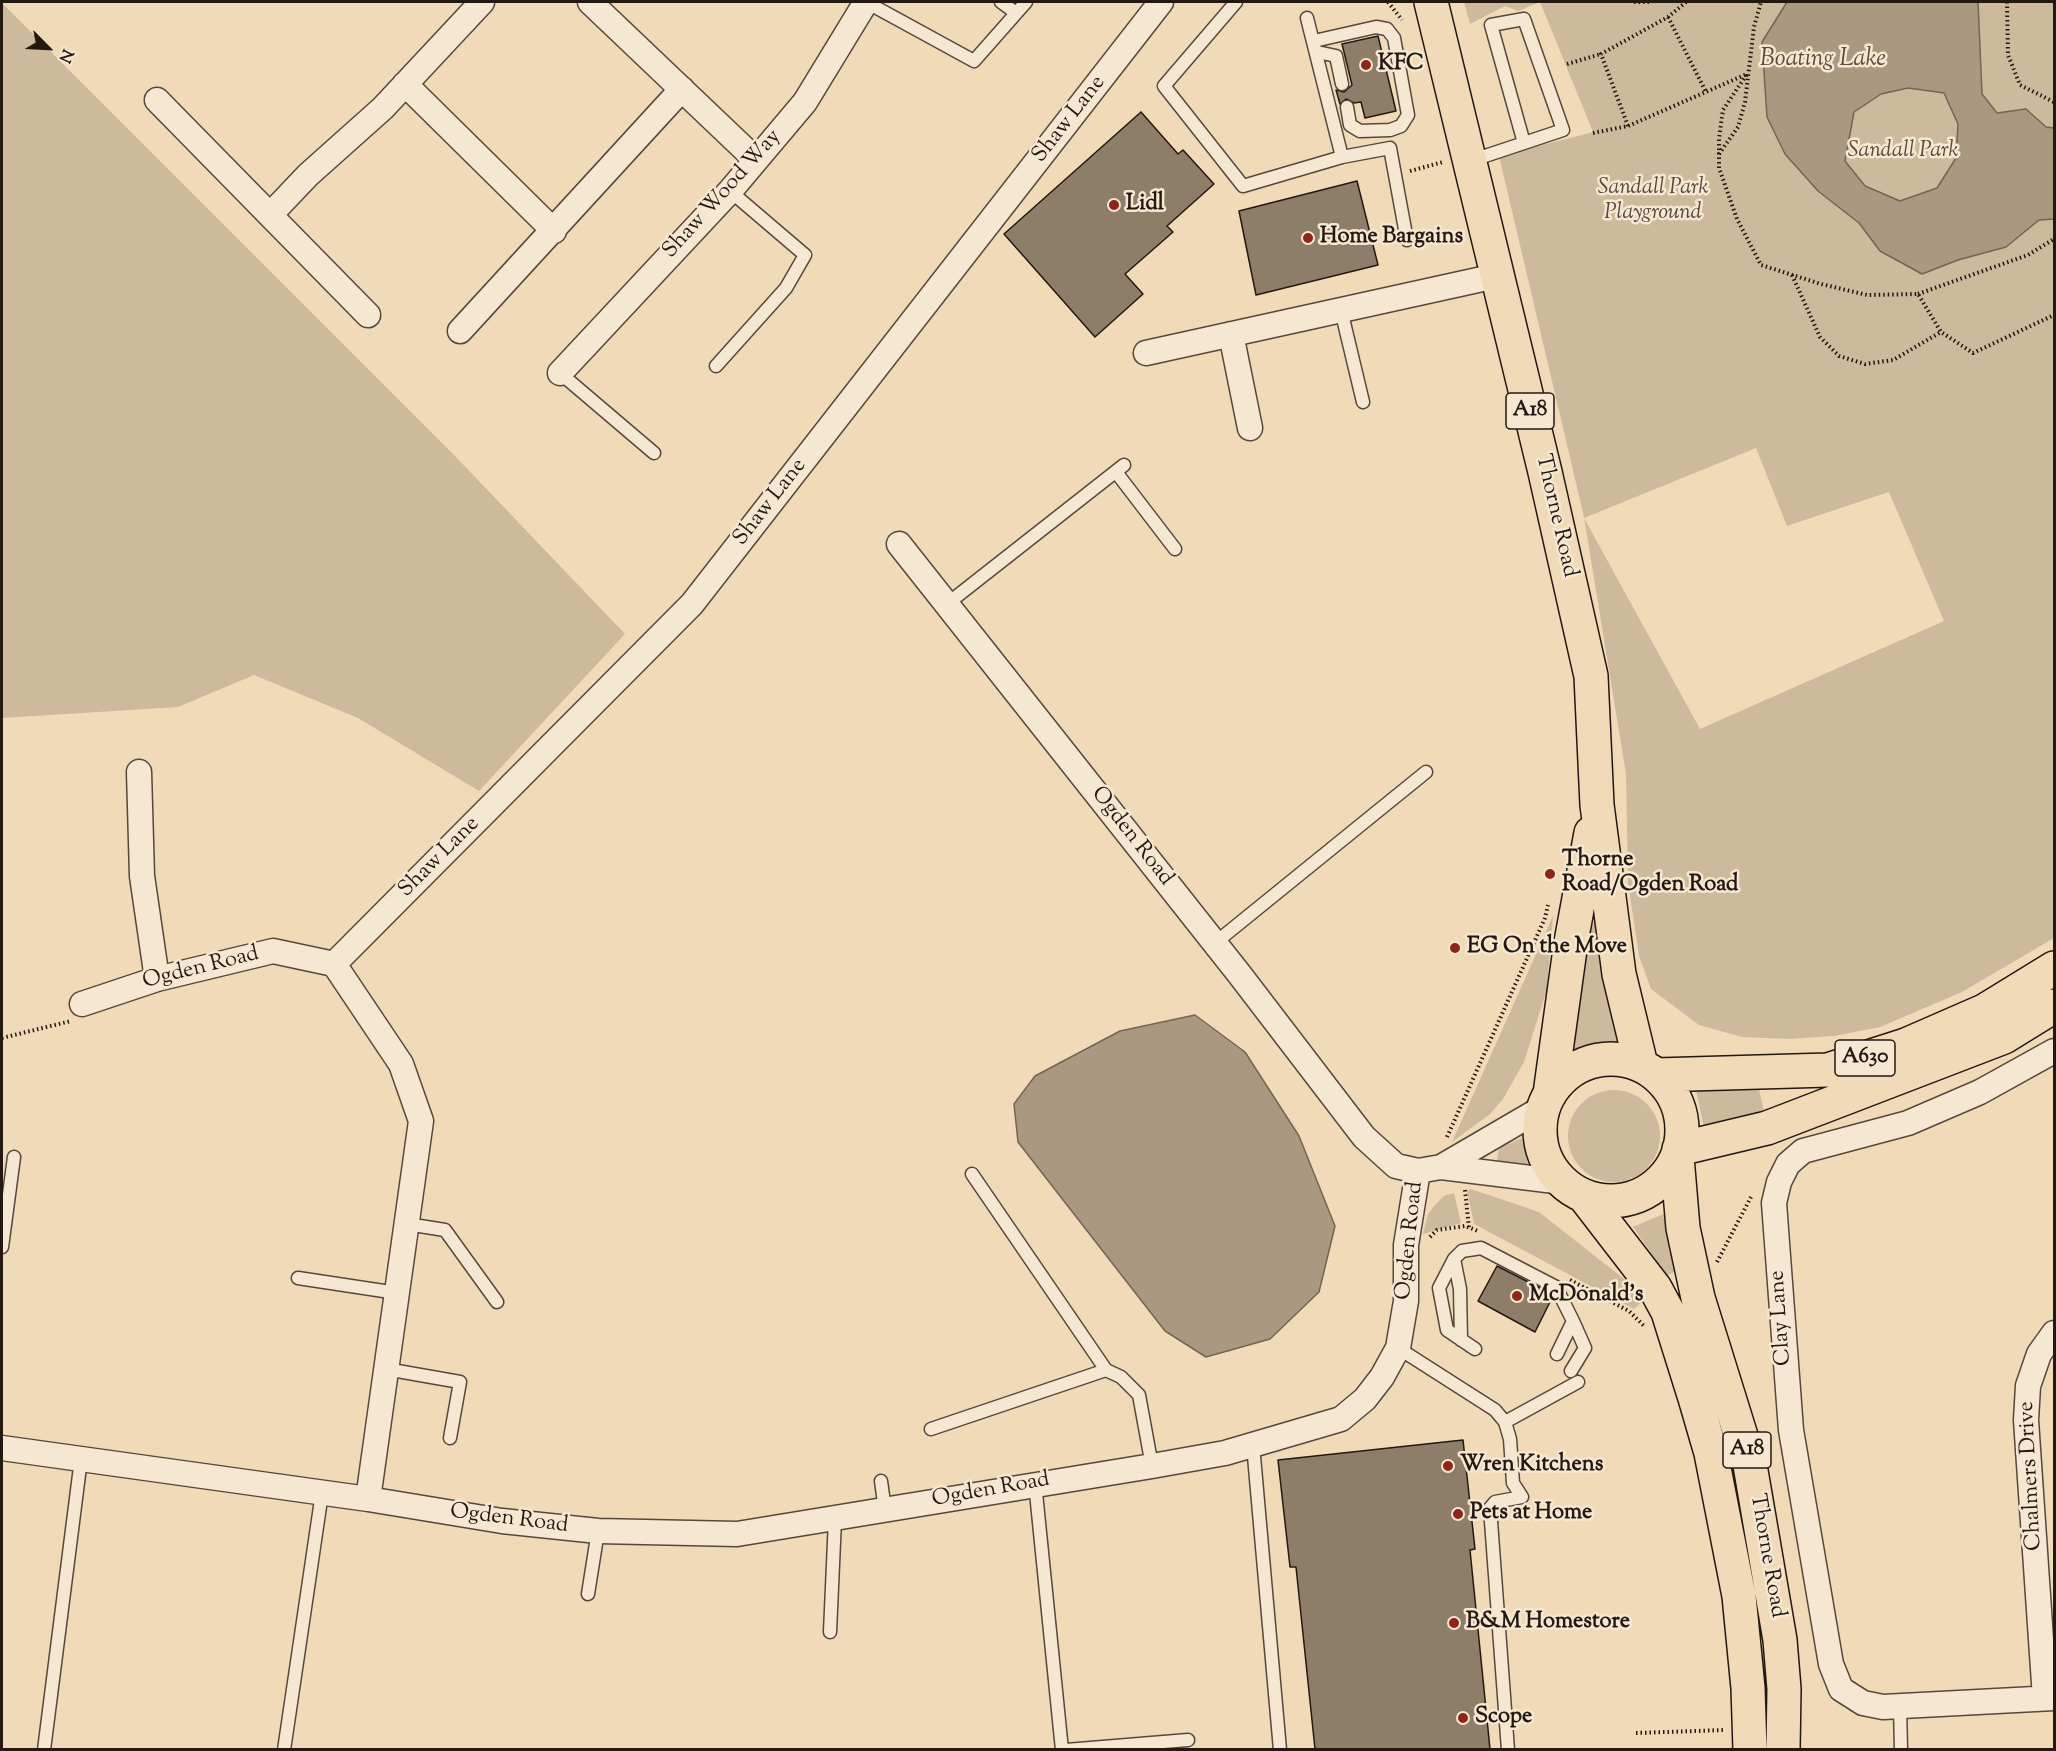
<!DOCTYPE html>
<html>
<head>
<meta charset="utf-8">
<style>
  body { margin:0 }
  #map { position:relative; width:2056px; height:1751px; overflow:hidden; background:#f0dab8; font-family:"Sorts Mill Goudy",serif }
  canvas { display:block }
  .frame { position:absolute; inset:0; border:3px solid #231812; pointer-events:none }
  .north { position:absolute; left:18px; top:18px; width:60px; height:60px; -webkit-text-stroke:4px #f5e7d1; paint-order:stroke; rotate:114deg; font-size:16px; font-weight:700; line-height:24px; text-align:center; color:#231812 }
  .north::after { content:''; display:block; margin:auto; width:21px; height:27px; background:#231812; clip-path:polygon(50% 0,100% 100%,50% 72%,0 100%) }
</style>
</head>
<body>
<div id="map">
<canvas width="2056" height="1751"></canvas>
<div class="frame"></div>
<div class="north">N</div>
</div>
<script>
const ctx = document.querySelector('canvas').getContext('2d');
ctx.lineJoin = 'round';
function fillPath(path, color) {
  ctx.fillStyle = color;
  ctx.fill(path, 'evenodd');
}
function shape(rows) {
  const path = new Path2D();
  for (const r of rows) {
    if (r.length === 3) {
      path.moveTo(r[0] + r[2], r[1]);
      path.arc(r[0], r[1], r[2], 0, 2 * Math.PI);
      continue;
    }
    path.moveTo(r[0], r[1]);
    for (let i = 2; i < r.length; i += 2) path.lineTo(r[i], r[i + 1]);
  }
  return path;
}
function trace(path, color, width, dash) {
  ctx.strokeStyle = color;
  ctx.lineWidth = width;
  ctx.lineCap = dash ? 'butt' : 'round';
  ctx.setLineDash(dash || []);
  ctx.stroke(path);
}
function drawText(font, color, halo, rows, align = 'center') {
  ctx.font = font + ' "Sorts Mill Goudy",serif';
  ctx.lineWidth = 5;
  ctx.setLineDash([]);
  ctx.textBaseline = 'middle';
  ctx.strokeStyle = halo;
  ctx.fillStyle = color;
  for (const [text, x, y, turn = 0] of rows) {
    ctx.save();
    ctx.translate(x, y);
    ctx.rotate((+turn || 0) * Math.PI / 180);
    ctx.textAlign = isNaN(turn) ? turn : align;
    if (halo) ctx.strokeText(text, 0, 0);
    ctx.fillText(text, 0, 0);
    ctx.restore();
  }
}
const green = shape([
  [1464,2,2054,2,2054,938,1962,992,1880,1027,1834,1036,1789,1039,1742,1037,1699,1025,1651,989,1639,956,1628,882,1626,774,1584,517,1499,156,1593,132,1540,2,1518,11,1505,6,1470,24],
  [1756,448,1787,526,1889,492,1944,621,1700,729,1584,518],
  [2,3,454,455,625,634,479,791,358,718,254,675,178,707,2,718],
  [1553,916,1547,989,1524,1062,1503,1099,1490,1114,1452,1142],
  [1596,916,1622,1044,1606,1042,1567,1057,1576,970],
  [1759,1089,1765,1116,1705,1132,1696,1090],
  [1614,1136,46],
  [1522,1138,1529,1169,1506,1170,1497,1161,1499,1148],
  [1471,1189,1539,1212,1647,1297,1634,1309,1474,1224,1467,1191],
  [1454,1193,1461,1223,1423,1234,1428,1214,1436,1204,1444,1196],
  [1666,1213,1679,1269,1667,1276,1633,1227]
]);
const water = shape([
  [1787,2,1978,2,1982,94,1997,113,2026,109,2046,127,2054,128,2054,219,2039,220,2006,247,1958,260,1922,274,1880,251,1859,223,1818,191,1785,154,1767,117,1762,42,1787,2],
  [1908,88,1944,93,1958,124,1956,158,1937,188,1900,201,1865,186,1845,161,1854,112,1881,94,1908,88],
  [1195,1015,1245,1052,1299,1136,1335,1226,1319,1292,1270,1339,1206,1357,1165,1331,1018,1142,1014,1104,1035,1076,1120,1031,1195,1015]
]);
const building = shape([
  [1378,36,1396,111,1365,118,1361,102,1354,103,1346,99,1340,104,1336,90,1344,92,1352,85,1342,44,1378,36],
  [1141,112,1178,154,1183,150,1214,184,1167,226,1173,232,1125,274,1143,294,1095,337,1004,234,1141,112],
  [1357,181,1378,265,1256,295,1239,211,1357,181],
  [1497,1266,1550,1293,1552,1298,1535,1332,1478,1301,1497,1266],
  [1463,1440,1475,1549,1470,1550,1490,1749,1315,1749,1296,1567,1290,1567,1278,1460,1463,1440]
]);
const path = shape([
  [1388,2,1402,20],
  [1634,2,1652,2],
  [2007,2,2008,55,2020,85,2054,102],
  [1668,17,1706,92],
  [1567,64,1601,54],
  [1628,126,1601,54,1668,17,1686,2],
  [1593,133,1628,126,1747,74,1723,110,1719,138,1719,168,1737,219,1761,265,1821,284,1867,295,1918,294,1941,332,1973,353,2054,315],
  [1719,154,1738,127,1745,102,1754,27,1761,2],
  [1410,171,1443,162],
  [1792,275,1820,337,1839,356,1865,364,1893,360,1941,332],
  [1918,294,2028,255,2054,239],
  [2,1038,71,1021],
  [1447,1137,1545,918,1548,905],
  [1465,1190,1469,1228],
  [1430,1237,1437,1230,1465,1226,1478,1231],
  [1717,1262,1751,1197],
  [1570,1280,1629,1311,1644,1326],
  [1636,1733,1725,1730]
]);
const lane = shape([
  [866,2,974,61,1026,2],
  [1001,2,1016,13],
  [1236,2,1164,86,1243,186,1342,157,1390,148,1407,240],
  [1307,18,1342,157],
  [1314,41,1376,27,1387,29,1394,38,1408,115,1401,126,1390,130,1360,131,1350,125,1347,107],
  [1317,52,1336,56,1342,84],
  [1470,161,1563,130,1524,19,1491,25,1524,143],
  [1341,310,1363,402],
  [716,366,786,288,805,255,730,191],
  [560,373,654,453],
  [1116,472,1175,549],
  [947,604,1124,465],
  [1215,943,1426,772],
  [972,1174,1106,1370],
  [407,1224,445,1230,497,1302],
  [2,1247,14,1157],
  [1454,1259,1460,1289,1461,1340],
  [298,1278,397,1293],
  [1398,1348,1495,1410,1505,1422,1510,1439,1513,1483,1522,1497,1495,1502,1490,1508,1508,1750],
  [1475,1349,1447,1330,1439,1288,1454,1259,1462,1251,1481,1248,1556,1287,1573,1321,1557,1354],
  [386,1369,460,1382,450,1438],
  [1571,1371,1585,1348,1573,1321],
  [1505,1422,1578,1382],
  [931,1429,1106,1370,1121,1377,1139,1395,1152,1466],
  [1253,1445,1280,1750],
  [881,1481,885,1510],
  [1035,1483,1062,1750],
  [588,1594,598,1531],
  [830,1632,835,1519],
  [1900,1706,1901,1750],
  [44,1750,81,1459],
  [284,1750,322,1493],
  [1066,1750,1188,1740]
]);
const street = shape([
  [590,2,756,160],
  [405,84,554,231],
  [157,100,368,315],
  [270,215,308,175,383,108,482,2],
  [460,331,682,89],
  [1231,334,1250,428],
  [1146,353,1496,276],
  [560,373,730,191,805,102,866,2],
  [899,544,1240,975,1364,1137,1396,1166,1418,1171],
  [139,772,142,876,157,979],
  [334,964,692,604,1161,2],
  [82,1004,157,979,273,951,334,964,401,1064,421,1121,368,1499],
  [2054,1051,1980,1092,1908,1123,1803,1151,1788,1164,1779,1182,1774,1203,1791,1430,1831,1664,1841,1689,1863,1703,1883,1707,2054,1698],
  [1441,1167,1544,1107],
  [2,1448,368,1499,502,1521,598,1531,737,1534,1152,1466,1225,1453,1341,1419,1365,1399,1382,1377,1398,1348,1406,1301,1406,1245,1418,1171,1441,1167,1563,1182],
  [2045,1698,2026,1420,2028,1386,2039,1354,2054,1333]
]);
const highway = shape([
  [1431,2,1545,472,1591,676,1597,805,1619,974,1641,1065],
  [1611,1130,71],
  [1656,1075,1828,1070,1906,1045,1984,1011,2054,968],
  [1550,1094,1571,942,1591,833],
  [1679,1149,1767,1128,2004,1037,2054,1006],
  [1677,1157,1683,1228,1698,1298,1750,1465,1780,1640,1784,1689,1783,1750],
  [1584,1196,1655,1288,1668,1312,1695,1398,1711,1453,1739,1596,1748,1688,1750,1750]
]);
const markers = [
  [1366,65,6,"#8f2418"],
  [1114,205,6,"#8f2418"],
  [1308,238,6,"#8f2418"],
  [1550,874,6,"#8f2418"],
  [1455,948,6,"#8f2418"],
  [1517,1296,6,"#8f2418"],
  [1448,1466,6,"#8f2418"],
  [1458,1514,6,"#8f2418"],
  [1454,1623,6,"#8f2418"],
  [1463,1718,6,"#8f2418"]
];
const shields = [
  [1530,411,48],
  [1865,1058,60],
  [1747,1450,48]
];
const shieldNames = [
  ["A18",1530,411],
  ["A630",1865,1058],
  ["A18",1747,1450]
];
const poiNames = [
  ["KFC",1378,65],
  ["Lidl",1126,205],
  ["Home Bargains",1320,238],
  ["Thorne",1562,861],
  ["Road/Ogden Road",1562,886],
  ["EG On the Move",1467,948],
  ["McDonald's",1529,1296],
  ["Wren Kitchens",1460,1466],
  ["Pets at Home",1470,1514],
  ["B&M Homestore",1466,1623],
  ["Scope",1475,1718]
];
const streetNames = [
  ["Shaw Lane",1070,120,-52],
  ["Shaw Wood Way",723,195,-48],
  ["Shaw Lane",771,503,-52],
  ["Thorne Road",1555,516,77],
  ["Ogden Road",1131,837,52],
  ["Shaw Lane",440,858,-45],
  ["Ogden Road",201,969,-14],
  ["Ogden Road",1411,1241,-84],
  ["Clay Lane",1782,1318,-94],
  ["Chalmers Drive",2032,1476,-93],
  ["Ogden Road",991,1491,-10],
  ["Ogden Road",509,1520,7],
  ["Thorne Road",1766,1556,80]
];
const parkNames = [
  ["Sandall Park",1903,152],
  ["Sandall Park",1653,189],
  ["Playground",1653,214]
];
const waterNames = [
  ["Boating Lake",1823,61]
];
fillPath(green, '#cdb99c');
fillPath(water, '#aa9880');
trace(water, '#746554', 1.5);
fillPath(building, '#8e7d68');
trace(building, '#231812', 1.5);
trace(lane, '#56483c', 15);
trace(street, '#56483c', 27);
trace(highway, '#231812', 36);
trace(path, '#231812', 4, [1.5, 3]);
trace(lane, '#f5e7d1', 12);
trace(street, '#f5e7d1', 24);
trace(highway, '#f0dab8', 33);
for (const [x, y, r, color] of markers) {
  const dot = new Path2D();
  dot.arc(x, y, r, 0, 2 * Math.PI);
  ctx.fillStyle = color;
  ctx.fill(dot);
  trace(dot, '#f5e7d1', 2);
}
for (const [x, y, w] of shields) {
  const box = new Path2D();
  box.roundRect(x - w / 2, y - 18, w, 36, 4.5);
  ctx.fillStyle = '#f5e7d1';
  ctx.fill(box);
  trace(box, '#231812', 1.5);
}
drawText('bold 21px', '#231812', null, shieldNames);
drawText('bold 22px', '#231812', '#f5e7d1', poiNames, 'left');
drawText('22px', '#231812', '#f5e7d1', streetNames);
drawText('italic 22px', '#56483b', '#f5e7d1', parkNames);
drawText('italic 24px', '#594b3e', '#f5e7d1', waterNames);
</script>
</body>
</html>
